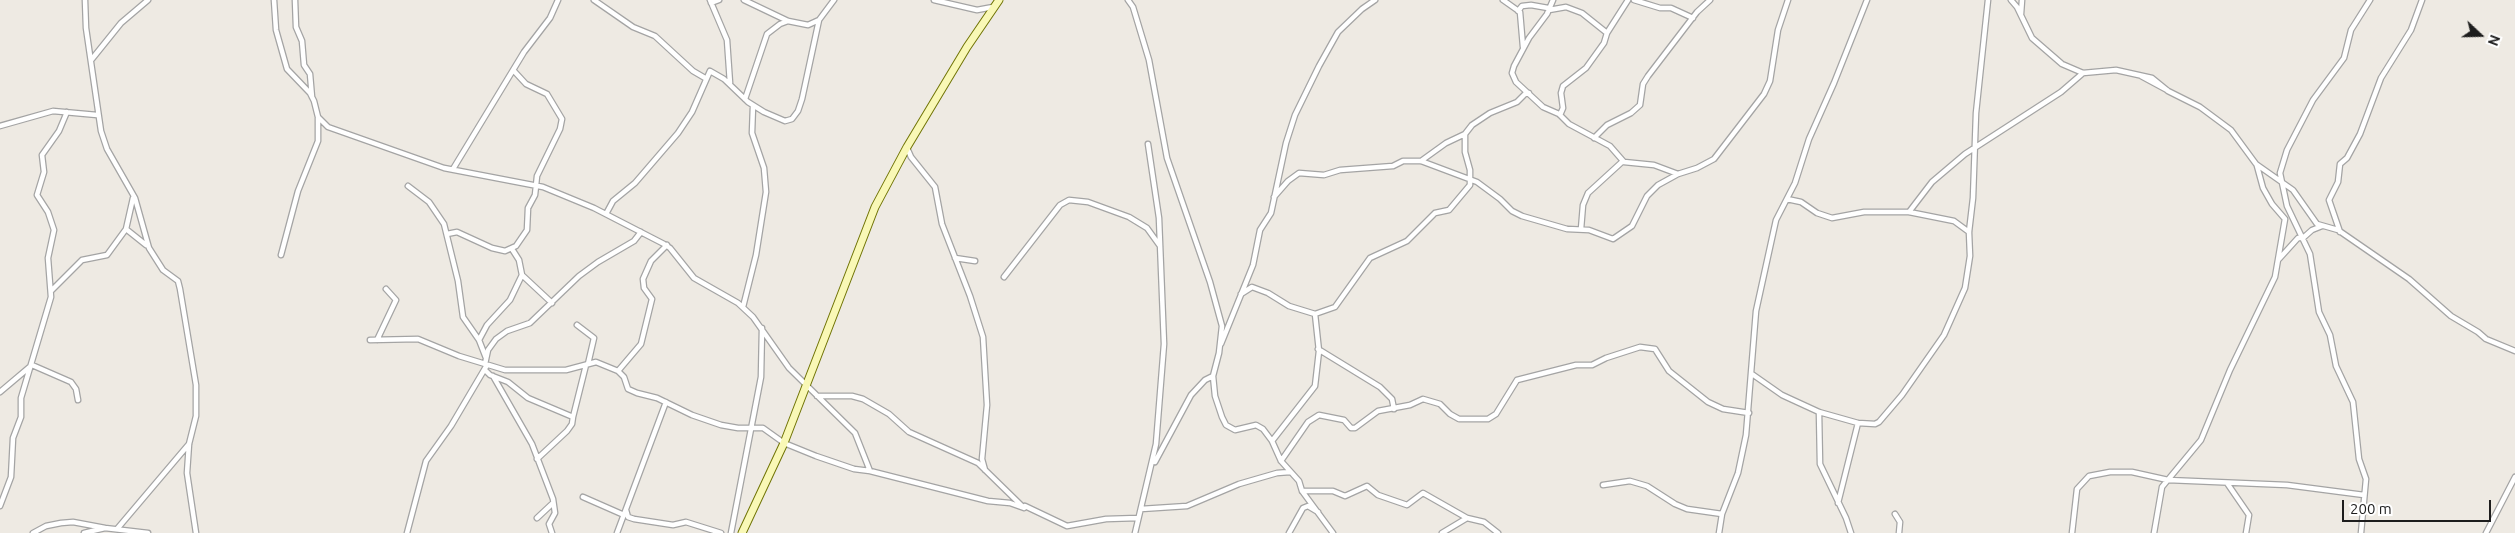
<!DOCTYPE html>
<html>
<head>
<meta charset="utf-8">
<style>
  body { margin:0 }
  #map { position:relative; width:2515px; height:533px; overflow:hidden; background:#eeeae3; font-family:Ubuntu,sans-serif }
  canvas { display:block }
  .north { position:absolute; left:2455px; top:10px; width:50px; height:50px; -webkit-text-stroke:4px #fff; paint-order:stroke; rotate:111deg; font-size:14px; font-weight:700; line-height:20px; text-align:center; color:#1d1d1d }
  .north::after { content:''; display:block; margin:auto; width:18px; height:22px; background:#1d1d1d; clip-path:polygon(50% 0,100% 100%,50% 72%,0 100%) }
  .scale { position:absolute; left:2342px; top:500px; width:149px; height:22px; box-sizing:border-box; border:2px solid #1d1d1d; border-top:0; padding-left:6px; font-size:15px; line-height:18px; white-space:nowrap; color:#1d1d1d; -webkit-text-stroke:4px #fff; paint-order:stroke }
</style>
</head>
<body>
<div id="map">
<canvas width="2515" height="533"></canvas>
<div class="north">N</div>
<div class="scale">200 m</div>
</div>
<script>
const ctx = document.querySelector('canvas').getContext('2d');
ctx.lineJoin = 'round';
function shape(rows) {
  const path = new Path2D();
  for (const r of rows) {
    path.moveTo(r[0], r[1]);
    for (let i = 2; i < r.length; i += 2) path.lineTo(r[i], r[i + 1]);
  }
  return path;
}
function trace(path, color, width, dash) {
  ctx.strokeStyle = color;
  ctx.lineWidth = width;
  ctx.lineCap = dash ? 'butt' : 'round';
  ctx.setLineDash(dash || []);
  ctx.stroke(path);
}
const minor = shape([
  [85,0,86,28,101,131,107,149,135,198,149,248,163,270,178,281,180,289,196,385,196,416,189,444,187,473,196,533],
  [274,0,276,30,287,69,310,93,314,101,318,117,328,127,444,168,543,187,594,208,664,244,670,248,694,278,738,303,753,317,789,368,855,433,870,471,988,501,1010,503,1024,508,1025,506,1067,526,1106,519,1138,518],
  [295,0,296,27,302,41,304,65,310,74,312,97],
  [594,0,633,27,655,36,693,71,705,78],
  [710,0,727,40,730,83],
  [744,0,788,21,808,25,819,20,834,0],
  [934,0,977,10,993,7],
  [1128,0,1133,7,1149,60,1167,158,1210,282,1222,326,1219,353,1213,376,1215,396,1222,417,1226,425,1235,430,1256,425,1263,429,1272,441,1281,461,1299,481,1302,491,1333,533],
  [1503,0,1520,12,1523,47],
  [1553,0,1547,14,1529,38,1514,66,1512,73,1516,82,1543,107,1559,114,1569,124,1610,146,1624,162,1654,165,1678,174],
  [1634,0,1660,8,1671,8,1693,18],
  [2011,0,2017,7,2032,38,2062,64,2083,73,2116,70,2152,78,2168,91,2200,107,2231,130,2256,164,2293,190,2317,224,2338,230,2409,279,2451,316,2478,332,2486,339,2515,351],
  [711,3,719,0],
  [1518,11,1522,6,1531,5,1548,8,1549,10,1566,7,1582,13,1607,33],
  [2021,14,2022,0],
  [92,59,121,23,148,0],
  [2141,76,2167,90],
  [745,99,767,34,780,24,788,21],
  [1560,115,1563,108,1561,93,1563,86,1586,68,1604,43,1607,33,1628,0],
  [0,126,53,111,97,115],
  [1594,138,1607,125,1631,113,1640,105,1643,84,1648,76,1697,12,1710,0],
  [907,148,911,157,935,187,942,224,970,296,983,337,987,405,982,459,985,470],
  [1421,161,1446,143,1465,134,1472,125,1490,113,1517,102,1525,94,1529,93],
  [453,169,524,52,550,18,558,0],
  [408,186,429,202,444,224,458,281,463,317,479,340,486,358],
  [1274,197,1288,181,1299,173,1324,175,1340,170,1393,166,1403,161,1421,161,1477,182,1500,199,1512,211,1522,216,1567,229,1589,230,1613,239,1632,226,1647,196,1658,185,1678,174,1697,168,1714,159,1764,94,1770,81,1778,30,1788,0],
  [1787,199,1801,202,1817,213,1832,218,1864,212,1909,212,1954,221,1969,232],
  [1909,212,1932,182,1965,154,2061,92,2083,73],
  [606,214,613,201,635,183,678,133,692,112,710,71,724,79,748,102,764,112,785,121,792,119,798,111,802,99,819,20],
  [126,229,146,245],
  [1581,229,1583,205,1588,193,1623,161],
  [2340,232,2329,200,2338,182,2340,164,2347,158,2360,134,2381,78,2411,30,2422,0],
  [447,234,457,232,492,248,505,251,516,246,527,230,528,208,535,195,537,176,560,129,562,119,547,94,526,84,514,71],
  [281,255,298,191,318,141,318,118],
  [955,258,975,261],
  [2279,259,2298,238,2303,238,2312,230,2322,226],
  [522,275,552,303],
  [1004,277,1060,205,1069,200,1088,202,1129,217,1147,228,1160,246],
  [51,291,82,260,107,255,126,229,133,198],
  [1241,294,1252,287,1268,293,1289,306,1315,314,1335,307,1370,258,1407,241,1435,213,1449,210,1470,185,1470,170,1465,152,1465,134],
  [743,307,756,255,766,192,764,168,752,133,753,106],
  [577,325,594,338,588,364],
  [370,340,418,339,459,356,505,370,566,370,596,362,618,371,624,377,628,389,637,393,657,398,692,415,721,425,738,428,763,428,784,443,816,456,854,469,870,471],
  [377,340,396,300,386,289],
  [479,340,487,325,510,300,522,275,519,260,512,249],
  [1221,344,1253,265,1260,230,1271,213,1286,143,1295,115,1319,66,1338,32,1362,9,1375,0],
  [1318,349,1380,387,1392,399,1394,409],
  [485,364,488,350,496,339,507,331,530,323,579,276,598,262,634,241,641,232],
  [485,370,490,375,508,382,528,398,573,417,572,424,567,431,537,459],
  [618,371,641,344,652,299,644,288,643,279,651,261,667,245],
  [1752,374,1782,395,1819,412,1858,423,1875,424,1879,422,1902,395,1944,335,1965,288,1970,256,1969,232,1973,198,1976,113,1988,0],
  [493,376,532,444,553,499,555,513,549,524,552,533],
  [0,392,32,365,71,382,76,389,78,400],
  [817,396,852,396,863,399,889,414,909,432,978,463,1022,506],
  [1819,412,1820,464,1846,518,1851,533],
  [573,417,586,365],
  [1272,441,1315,386,1319,351,1315,314],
  [1281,461,1308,422,1319,415,1344,420,1351,428,1355,428,1378,411,1410,405,1423,399,1440,404,1450,414,1459,419,1488,419,1496,414,1517,380,1576,365,1592,365,1606,358,1640,347,1655,349,1669,371,1708,402,1723,409,1749,413],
  [1155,462,1191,395,1205,380,1213,376],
  [2227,483,2249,515,2246,533],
  [1603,485,1630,481,1647,486,1675,504,1687,509,1722,514],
  [1302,491,1333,491,1345,496,1367,486,1378,495,1407,505,1423,493,1467,518],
  [583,497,624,515],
  [1838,503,1858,423],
  [0,506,11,477,13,438,21,417,21,398,51,297,48,258,54,230,48,212,37,195,44,172,42,155,59,131,67,112],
  [1141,509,1187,506,1239,484,1277,473,1290,472],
  [626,510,628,517,634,519,673,525,686,522,721,533],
  [1895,514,1900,522,1899,533],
  [537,518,553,503],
  [117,529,189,444],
  [33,533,46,526,61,523,73,522,105,528],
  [84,533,105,528,148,533],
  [407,533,426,461,451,426,487,365],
  [617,533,666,402],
  [731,533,761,377,762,328],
  [1135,533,1156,444,1164,344,1159,218,1148,144],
  [1289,533,1303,508,1308,506,1318,512],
  [1442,533,1467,518,1484,522,1498,533],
  [1719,533,1722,514,1738,473,1746,435,1756,311,1776,220,1795,183,1809,139,1834,83,1867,0],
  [2072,533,2077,489,2089,476,2110,472,2132,472,2168,480,2287,485,2364,495],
  [2154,533,2162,487,2201,440,2230,370,2275,277,2285,219,2272,204,2263,188,2257,166],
  [2361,533,2366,479,2359,459,2353,402,2336,366,2330,335,2319,312,2310,254,2287,206,2280,173,2287,150,2313,100,2344,58,2351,30,2370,0],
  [2486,533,2515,477]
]);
const secondary = shape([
  [742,533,784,443,875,207,907,147,967,47,999,0]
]);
trace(minor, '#a4a4a4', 7);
trace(secondary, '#707405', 9);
trace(minor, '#fff', 4.5);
trace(secondary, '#f9f8b6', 7);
</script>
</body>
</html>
